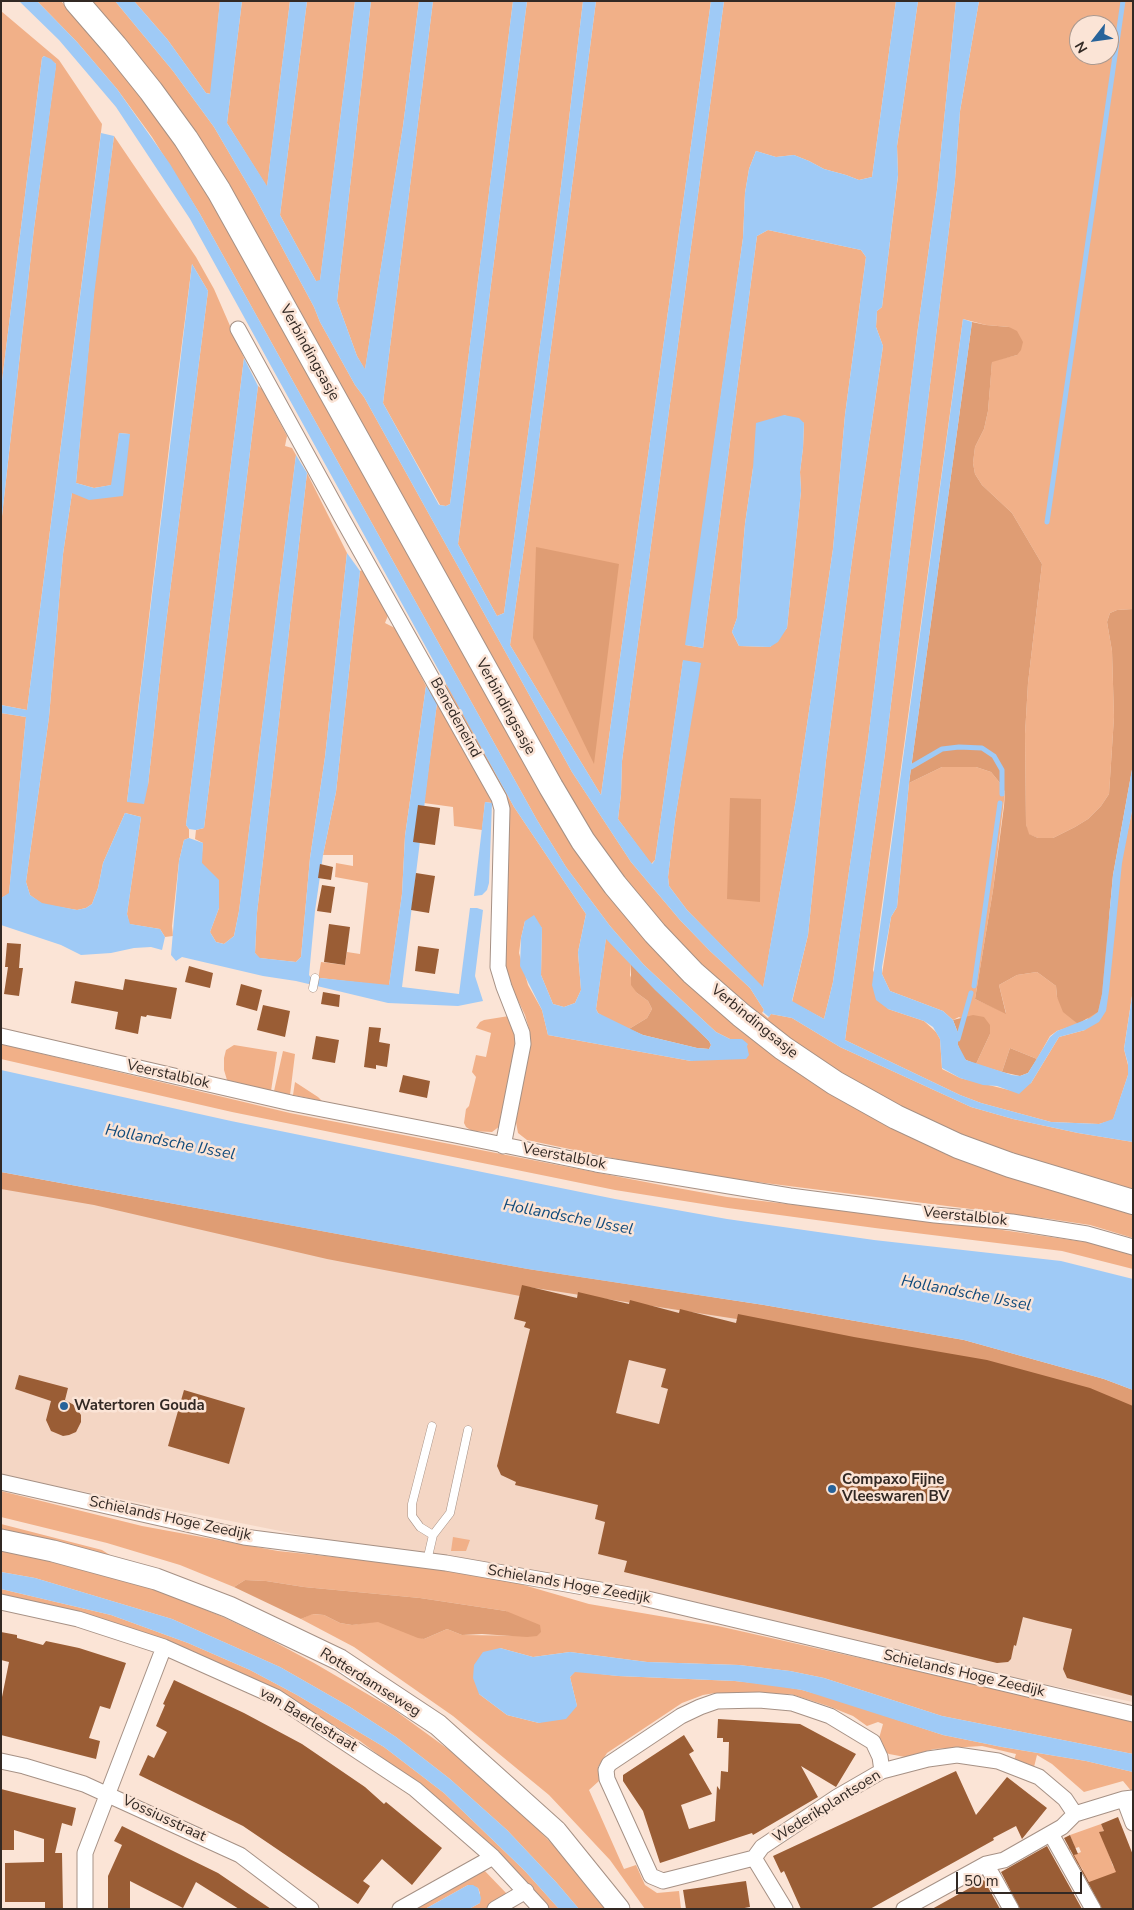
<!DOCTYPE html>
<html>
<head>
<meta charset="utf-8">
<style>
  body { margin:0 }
  #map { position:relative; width:1134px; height:1910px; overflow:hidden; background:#fbe4d6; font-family:"Nunito Sans",sans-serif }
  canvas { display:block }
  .frame { position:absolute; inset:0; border:2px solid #322924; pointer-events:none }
  .north { position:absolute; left:1069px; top:15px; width:50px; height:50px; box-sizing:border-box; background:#fbe4d6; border:1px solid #ab998f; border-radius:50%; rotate:240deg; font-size:14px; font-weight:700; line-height:20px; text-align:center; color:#322924 }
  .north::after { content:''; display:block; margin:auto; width:18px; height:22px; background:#27639a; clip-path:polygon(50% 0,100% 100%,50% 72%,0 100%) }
  .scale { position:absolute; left:956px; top:1872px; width:126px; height:22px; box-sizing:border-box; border:2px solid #322924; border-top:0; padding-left:6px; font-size:15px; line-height:18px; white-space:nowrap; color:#322924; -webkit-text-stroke:4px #fbe4d6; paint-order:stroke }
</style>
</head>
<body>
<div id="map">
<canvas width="1134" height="1910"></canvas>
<div class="frame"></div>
<div class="north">N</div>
<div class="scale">50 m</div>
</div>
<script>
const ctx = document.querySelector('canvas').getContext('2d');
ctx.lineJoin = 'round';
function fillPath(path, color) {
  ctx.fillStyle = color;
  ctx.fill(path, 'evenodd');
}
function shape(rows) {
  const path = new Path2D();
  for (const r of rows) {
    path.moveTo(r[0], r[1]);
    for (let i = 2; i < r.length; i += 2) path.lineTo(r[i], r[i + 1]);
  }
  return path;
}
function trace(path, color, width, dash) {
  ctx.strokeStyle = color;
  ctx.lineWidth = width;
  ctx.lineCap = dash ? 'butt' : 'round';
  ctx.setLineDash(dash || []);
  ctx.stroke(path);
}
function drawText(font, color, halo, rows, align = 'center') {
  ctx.font = font + ' "Nunito Sans",sans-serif';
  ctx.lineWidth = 5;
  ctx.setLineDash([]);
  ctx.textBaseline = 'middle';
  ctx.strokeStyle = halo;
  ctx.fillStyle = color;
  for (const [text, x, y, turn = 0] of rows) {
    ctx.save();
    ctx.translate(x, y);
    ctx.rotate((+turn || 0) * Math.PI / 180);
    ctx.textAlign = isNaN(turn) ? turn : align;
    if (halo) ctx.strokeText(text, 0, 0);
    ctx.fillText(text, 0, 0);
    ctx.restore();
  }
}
const built = shape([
  [1,1174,933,1335,1133,1403,1133,1702,1,1475]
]);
const green = shape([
  [37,1,61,1,130,78,192,165,545,801,575,846,763,1046,1133,1212,1133,1238,1090,1225,1050,1219,678,1172,527,1140,518,1133,516,1122,529,1045,530,1032,525,1015,508,980,503,955,506,808,447,694,446,682,514,807,586,914,578,952,581,990,575,1003,564,1007,553,1004,541,975,542,928,525,921,521,938,519,953,528,985,542,1010,548,1035,691,1061,741,1040,730,1039,716,1032,644,965,610,926,566,867,537,820,200,214,152,137,117,89,77,42],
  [88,1,115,1,173,71,214,127,255,197,314,307,320,322,355,385,364,397,572,772,631,862,680,920,710,951,750,988,764,1010,762,1013,768,1018,771,1014,792,1018,840,1047,971,1107,1013,1119,1078,1133,1133,1142,1133,1192,1026,1160,939,1127,846,1078,759,1017,703,967,650,911,608,858,572,803,233,195],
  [134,1,220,1,211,94,206,93,167,39],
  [242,1,290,1,267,187,227,123],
  [307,1,355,1,320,281,316,281,280,215],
  [371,1,419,1,403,126,365,370,357,356,337,301],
  [433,1,513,1,450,504,446,506,440,505,383,403],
  [527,1,583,1,559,203,504,613,497,616,458,544],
  [596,1,711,1,601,795,510,645,534,478],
  [724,1,896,1,872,177,859,180,846,175,824,169,809,161,794,155,776,157,756,151,749,169,745,193,743,238,686,645,703,648,757,236,768,230,861,250,866,257,845,415,833,549,796,799,763,988,687,910,669,886,668,877,675,819,700,663,683,661,655,860,651,864,618,819,621,794,622,761],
  [784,415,804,423,803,448,800,472,801,491,787,628,770,647,739,646,732,632,737,618,745,524,753,468],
  [918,1,956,1,937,190,917,335,868,740,833,982,824,1019,792,1002,808,935,826,760,853,552,883,346,876,327,877,311,882,307,898,176,897,146],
  [979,1,1133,1,1133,609,1117,610,1110,613,1107,622,1112,651,1114,717,1109,794,1101,806,1088,819,1075,827,1053,838,1038,838,1028,834,1026,824,1025,734,1028,683,1042,564,1012,513,982,485,975,474,973,463,975,447,984,429,988,411,992,361,1017,355,1009,327,986,325,963,319,873,970,888,1009,924,1021,936,1032,940,1039,942,1069,960,1078,1013,1091,1031,1083,1059,1037,1085,1030,1133,806,1133,989,1124,1049,1128,1065,1128,1075,1113,1120,1099,1124,1051,1122,981,1103,960,1095,845,1040,885,753,955,180,960,111],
  [1079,25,1109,25,1109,55,1079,55],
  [1,11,59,60,102,124,27,710,1,705,1,525,34,228,56,64,44,56,42,58,1,389],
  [114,136,196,257,214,289,244,358,186,825,189,829,189,838,184,840,179,861,172,926,173,936,165,937,160,929,129,924,127,914,141,817,125,813,103,863,98,888,92,904,86,908,77,910,42,904,30,895,26,882,49,717,63,554,72,493,122,496,129,434,119,433,112,485,94,488,76,483,94,289],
  [192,264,208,291,164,639,148,785,127,802,174,406],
  [258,386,262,389,287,436,285,446,292,448,296,455,239,911,234,936,224,944,216,942,210,932,219,908,207,869,201,863,203,843,195,839,196,830,204,828],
  [307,473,347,553,325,757,310,858,301,957,296,962,259,958,255,953,257,913],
  [363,570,389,613,385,623,397,629,426,686,405,836,402,894,389,986,320,978,318,980,321,962,345,965,347,952,360,954,368,883,335,877,336,863,353,866,353,855,323,855,336,792,360,571],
  [437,703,483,783,492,803,485,802,482,830,454,826,453,807,424,803],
  [1,713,26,717,9,894,1,898],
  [942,767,976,767,991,772,1000,783,1005,792,993,890,975,999,1006,1013,999,985,1017,975,1037,972,1056,986,1057,997,1078,1024,1057,1031,1050,1036,1037,1059,1010,1048,1002,1072,976,1064,990,1034,959,1017,953,1020,943,1011,890,991,882,974,891,917,897,907,909,783],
  [606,938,631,964,630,975,637,993,648,1001,652,1009,647,1018,629,1029,605,1018,598,1013,596,1009],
  [509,1016,512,1018,517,1047,500,1126,492,1132,472,1131,466,1127,464,1123,466,1109,469,1106,476,1077,472,1072,476,1055,486,1057,491,1033,476,1028,480,1022,484,1020],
  [1,1044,290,1113,661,1185,727,1197,961,1224,1092,1243,1133,1255,1133,1269,1062,1251,875,1228,728,1208,615,1190,232,1112,1,1059],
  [234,1045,277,1052,271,1091,227,1080,224,1070,224,1058,226,1050],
  [283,1051,295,1054,290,1095,274,1091],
  [295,1082,318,1097,322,1101,293,1095],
  [1,1491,142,1526,278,1551,412,1565,503,1579,589,1604,718,1626,1068,1705,1133,1721,1133,1754,942,1716,824,1678,790,1671,739,1665,647,1662,570,1652,533,1657,500,1648,479,1694,507,1715,539,1723,577,1706,570,1677,575,1671,618,1676,735,1681,774,1685,802,1690,828,1697,943,1735,1002,1747,1086,1761,1133,1772,1133,1793,1123,1781,1084,1792,1052,1764,1037,1755,1034,1767,1014,1760,1016,1754,982,1746,934,1749,905,1757,889,1754,883,1751,878,1742,883,1724,878,1722,867,1726,853,1716,828,1706,791,1694,715,1693,703,1695,682,1703,607,1753,598,1767,599,1781,589,1790,624,1869,636,1865,645,1885,657,1893,679,1891,681,1909,645,1909,610,1860,549,1795,453,1716,354,1647,301,1619,312,1614,324,1615,340,1623,352,1625,378,1621,424,1639,447,1629,462,1635,537,1636,506,1611,420,1598,304,1587,266,1581,245,1580,234,1587,180,1565,107,1543,1,1517],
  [1,1524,102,1550,113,1557,1,1531],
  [453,1537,470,1540,466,1551,451,1551],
  [1,1549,146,1586,175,1597,223,1617,269,1639,314,1663,393,1709,463,1760,522,1813,562,1854,609,1909,579,1909,556,1882,507,1830,450,1779,396,1737,350,1707,280,1667,172,1619,35,1578,1,1572],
  [1,1589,111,1615,188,1643,250,1670,297,1695,384,1747,444,1793,525,1871,559,1909,548,1909,410,1779,360,1741,283,1695,1,1595],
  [1101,1824,1104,1831,1100,1832,1109,1855,1113,1866,1119,1871,1103,1907,1100,1909,1096,1907,1103,1903,1084,1874,1080,1876,1078,1873,1083,1870,1079,1864,1074,1866,1069,1857,1081,1852,1079,1847,1066,1851,1065,1849,1074,1845,1070,1835],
  [482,1868,507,1894,503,1900,487,1909,469,1909,480,1903,480,1893,478,1888,468,1885,425,1909,410,1909]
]);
const forest = shape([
  [972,322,986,325,1009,327,1017,331,1023,342,1021,350,1017,355,992,362,988,411,984,429,975,447,973,463,975,474,982,485,1012,513,1042,564,1028,683,1025,734,1026,824,1029,834,1038,838,1053,838,1075,827,1088,819,1101,806,1109,794,1114,717,1112,651,1107,622,1110,613,1117,610,1133,609,1133,764,1113,875,1102,994,1098,1012,1078,1024,1063,1012,1057,997,1056,986,1037,972,1017,975,999,985,1006,1014,975,999,993,890,1004,806,1005,792,1000,783,991,772,976,767,942,767,909,783],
  [536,547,619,564,594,764,533,638],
  [730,798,761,799,760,902,727,899],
  [631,964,709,1041,711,1045,709,1049,697,1048,643,1035,629,1029,647,1018,652,1009,648,1001,637,993,631,985],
  [973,1015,984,1017,990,1025,990,1034,976,1064,966,1060,962,1056,958,1045,958,1033,953,1020],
  [1010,1048,1037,1059,1028,1073,1020,1076,1002,1072],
  [1,1172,528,1269,764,1305,964,1340,1104,1379,1133,1390,1133,1412,789,1327,528,1287,520,1296,327,1259,94,1205,1,1189],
  [245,1580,266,1581,304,1587,420,1598,506,1611,540,1625,541,1632,537,1636,527,1637,482,1634,462,1635,447,1629,424,1639,418,1638,378,1622,352,1625,340,1623,324,1615,313,1614,301,1619,234,1587]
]);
const water = shape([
  [19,1,37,1,77,42,117,89,170,164,200,214,537,820,566,867,610,926,644,965,716,1032,730,1039,742,1039,748,1044,747,1046,749,1055,746,1059,691,1061,548,1035,542,1010,520,966,521,938,525,921,534,915,542,928,541,975,553,1004,564,1007,575,1003,581,990,578,952,586,914,514,807,190,219,116,107,59,40],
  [606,939,655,990,709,1041,711,1045,709,1049,697,1048,643,1035,598,1013,596,1009],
  [115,1,134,1,167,39,206,93,210,94,220,1,242,1,227,123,267,186,290,1,307,1,280,215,316,281,320,280,355,1,371,1,337,301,357,356,365,369,403,126,419,1,433,1,383,403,439,505,446,506,450,504,513,1,527,1,458,544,497,616,504,613,559,203,583,1,596,1,534,478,510,645,601,795,711,1,724,1,622,761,621,794,618,819,652,864,655,860,683,660,701,663,675,819,668,877,669,886,687,910,763,987,796,799,833,549,845,415,866,257,861,250,768,230,757,236,703,648,685,645,743,238,745,193,749,169,756,151,776,157,794,155,809,161,824,169,846,175,859,180,872,177,896,1,918,1,897,146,898,175,882,307,877,311,876,327,883,346,853,552,826,760,808,935,792,1001,824,1019,833,982,868,740,917,335,937,190,956,1,979,1,960,111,955,180,885,753,845,1040,960,1095,981,1103,1051,1122,1099,1124,1113,1119,1128,1075,1128,1064,1124,1049,1133,990,1133,1142,1078,1133,1013,1119,971,1107,840,1047,792,1018,771,1014,769,1017,763,1012,764,1010,750,988,710,951,680,920,631,862,572,772,364,397,355,385,320,322,314,307,255,197,214,127,173,71],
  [44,56,51,59,56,64,56,67,34,228,1,525,1,389,42,58],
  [101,133,114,136,94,295,76,483,94,488,111,485,119,433,130,434,123,496,89,500,72,493,63,554,49,717,26,882,30,895,42,903,77,910,86,908,92,904,98,888,103,863,125,813,141,817,127,914,130,924,160,929,165,937,162,950,151,947,134,948,111,953,81,955,61,945,1,925,1,898,9,893,26,717,1,713,1,705,27,710],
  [192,264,208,291,164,639,148,785,144,804,127,802],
  [963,319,972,322,909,783,897,907,891,917,882,967,882,974,890,991,943,1011,953,1020,958,1033,958,1045,966,1060,1012,1075,1020,1076,1028,1073,1050,1037,1057,1031,1090,1018,1098,1012,1102,994,1113,875,1133,764,1133,806,1122,863,1109,991,1106,1011,1099,1022,1085,1030,1059,1037,1031,1083,1019,1094,997,1086,983,1085,960,1078,942,1068,940,1039,933,1027,924,1021,888,1009,876,1000,872,985],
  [244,358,258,386,204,828,196,830,189,829,186,825],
  [784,415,799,418,804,423,803,448,800,472,801,491,787,628,778,642,770,647,739,646,732,632,737,618,745,524,753,468,756,423],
  [296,455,307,473,257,913,255,953,260,958,296,962,301,957,310,858,325,757,347,553,360,571,336,792,323,855,315,911,309,975,312,979,318,980,320,978,389,985,402,894,405,836,426,686,437,703,402,987,459,994,470,908,477,908,483,910,475,976,483,1001,458,1006,388,1003,296,981,263,976,182,957,176,961,171,955,179,861,184,840,189,838,203,843,202,863,219,880,219,908,210,932,216,942,224,944,234,936,239,911],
  [485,802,492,803,489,883,487,890,482,895,474,896],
  [1,1070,231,1121,615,1199,727,1219,874,1240,1061,1261,1133,1279,1133,1390,1104,1379,964,1340,764,1305,528,1269,1,1172],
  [1,1572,35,1578,172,1619,280,1667,350,1707,396,1737,450,1779,507,1830,556,1882,579,1909,559,1909,525,1871,444,1793,384,1747,297,1695,250,1670,188,1643,111,1615,1,1589],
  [500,1648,533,1657,570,1652,647,1662,739,1665,790,1671,824,1678,942,1716,1133,1754,1133,1772,1086,1761,1002,1747,943,1735,802,1690,735,1681,618,1676,575,1672,570,1677,577,1706,566,1719,539,1723,507,1715,479,1694,473,1678,474,1665,483,1652],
  [468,1885,473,1885,478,1888,481,1898,480,1903,469,1909,425,1909]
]);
const stream = shape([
  [1047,522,1123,1],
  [911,767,942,749,959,747,982,748,994,756,1002,770,1002,794],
  [974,986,1000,803],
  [958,1039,971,993]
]);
const building = shape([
  [418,805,440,808,435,845,413,842],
  [320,864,333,867,331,880,318,878],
  [416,873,435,876,429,913,411,910],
  [322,885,335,887,331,913,317,911],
  [329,924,350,927,345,965,324,962],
  [7,943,21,944,19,968,23,968,19,996,4,994,8,967,5,967],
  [418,946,439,949,435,974,415,971],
  [189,966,213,973,210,988,185,982],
  [125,979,177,988,171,1019,147,1015,146,1017,141,1016,138,1034,115,1029,118,1012,71,1003,75,981,123,990],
  [241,984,262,990,257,1011,236,1005],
  [323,992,340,995,339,1007,321,1004],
  [263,1005,290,1011,285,1037,257,1030],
  [369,1027,381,1028,379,1042,390,1044,387,1067,376,1065,376,1069,364,1067],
  [316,1036,339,1040,335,1063,312,1059],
  [403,1075,430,1081,427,1098,399,1092],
  [522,1285,577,1298,578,1292,629,1304,630,1300,679,1313,680,1309,736,1323,738,1314,854,1337,987,1360,1090,1388,1133,1406,1133,1696,1067,1678,1063,1669,1072,1629,1038,1621,1023,1617,1016,1646,1014,1645,1011,1659,1008,1662,997,1663,624,1572,627,1561,598,1554,605,1522,595,1519,598,1505,515,1485,516,1482,501,1475,497,1466,530,1329,524,1327,526,1322,514,1319],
  [629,1360,666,1369,661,1387,668,1389,659,1424,616,1413],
  [19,1375,68,1388,65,1400,74,1405,81,1415,81,1422,76,1432,69,1435,63,1436,51,1431,46,1420,51,1401,15,1389],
  [184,1390,245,1408,229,1464,168,1446],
  [1,1632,17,1635,17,1638,43,1645,46,1641,79,1648,126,1663,110,1709,100,1706,89,1738,100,1741,96,1759,1,1735,1,1702,9,1662,1,1660],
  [174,1680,244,1713,302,1744,365,1787,384,1804,386,1802,442,1848,412,1885,382,1859,363,1881,370,1886,358,1904,243,1826,139,1775,148,1755,154,1758,167,1732,156,1726,165,1705,163,1704],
  [718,1719,800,1724,856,1754,836,1787,801,1766,818,1797,753,1835,752,1833,660,1863,643,1811,623,1781,623,1775,684,1735,694,1751,689,1754,712,1794,681,1805,689,1829,715,1821,717,1786,720,1790,721,1771,728,1772,729,1742,723,1742,723,1738,717,1738],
  [956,1771,976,1815,1007,1777,1047,1808,1022,1839,1016,1826,993,1838,994,1840,870,1909,801,1909,784,1871,781,1873,773,1856],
  [1,1789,76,1808,72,1826,62,1823,55,1853,62,1853,63,1909,45,1909,45,1902,5,1902,5,1863,44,1862,44,1839,14,1830,14,1850,1,1850],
  [1118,1817,1133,1855,1133,1909,1102,1909,1064,1838,1070,1835,1078,1854,1074,1855,1089,1882,1116,1872,1099,1832,1104,1831,1101,1824],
  [122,1826,218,1873,271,1909,239,1909,196,1882,183,1908,130,1881,130,1909,108,1909,108,1876,122,1845,114,1841],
  [1047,1846,1082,1909,1020,1909,1001,1872],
  [984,1880,1000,1909,932,1909],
  [746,1881,750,1907,739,1909,686,1909,683,1890]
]);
const lane = shape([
  [313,988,315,978],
  [432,1426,412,1504,412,1516,420,1527,433,1535],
  [427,1561,433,1535,450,1513,468,1430]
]);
const street = shape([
  [238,329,343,520,499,798,502,809,498,967,504,987,522,1033,523,1044,503,1146],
  [1,1036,291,1103,455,1135,596,1164,790,1196,935,1215,1012,1222,1087,1234,1133,1247],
  [1,1482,244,1537,446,1563,635,1596,1133,1714],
  [1,1602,78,1619,164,1647,276,1697,415,1789,493,1857,541,1909],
  [1,1761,24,1766,84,1784,240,1855,311,1909],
  [1124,1799,1133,1823],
  [1075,1814,1124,1799,1133,1798],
  [1051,1834,1093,1909],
  [754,1858,663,1881,651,1876,607,1779,606,1770,609,1764,681,1716,700,1707,717,1701,759,1700,792,1703,830,1716,873,1742,880,1757,882,1771],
  [754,1858,762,1847,837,1797,882,1771,928,1759,957,1755,998,1761,1039,1777,1065,1799,1075,1814],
  [754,1858,785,1909],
  [986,1864,1011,1909],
  [85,1909,85,1853,164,1647],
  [400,1909,493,1857],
  [495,1909,526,1891],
  [904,1909,986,1864,1004,1860,1062,1827,1075,1814]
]);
const secondary = shape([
  [1,1540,53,1551,156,1579,229,1607,340,1660,438,1725,556,1831,619,1909]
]);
const primary = shape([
  [76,1,115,46,151,91,186,139,219,191,551,787,583,841,615,885,655,933,693,973,741,1015,783,1048,835,1083,896,1117,958,1146,1010,1165,1133,1202]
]);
const markers = [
  [64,1406,5,"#27639a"],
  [832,1489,5,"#27639a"]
];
const streetNames = [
  ["Verbindingsasje",309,353,61],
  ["Verbindingsasje",505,707,61],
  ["Benedeneind",455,718,61],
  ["Verbindingsasje",754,1022,39],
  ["Veerstalblok",168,1075,13],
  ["Veerstalblok",564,1157,11],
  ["Veerstalblok",965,1217,6],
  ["Schielands Hoge Zeedijk",170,1519,12],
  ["Schielands Hoge Zeedijk",569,1585,10],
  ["Schielands Hoge Zeedijk",964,1674,13],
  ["Rotterdamseweg",370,1683,32],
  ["van Baerlestraat",308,1720,31],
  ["Wederikplantsoen",827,1807,-32],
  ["Vossiusstraat",164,1819,25]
];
const poiNames = [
  ["Watertoren Gouda",74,1406],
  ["Compaxo Fijne",842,1480],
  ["Vleeswaren BV",842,1497]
];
const waterNames = [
  ["Hollandsche IJssel",170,1143,11],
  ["Hollandsche IJssel",568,1218,11],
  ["Hollandsche IJssel",966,1294,11]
];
fillPath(built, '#f4d6c4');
fillPath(green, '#f1b088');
fillPath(forest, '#df9d74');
fillPath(water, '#9fcaf6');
trace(stream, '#9fcaf6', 5);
fillPath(building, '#9a5d35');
trace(lane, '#a69185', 9);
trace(street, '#a69185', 17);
trace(secondary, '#a69185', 23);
trace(primary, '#a69185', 26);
trace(lane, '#fff', 8);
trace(street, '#fff', 15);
trace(secondary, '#fff', 21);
trace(primary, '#fff', 24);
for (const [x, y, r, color] of markers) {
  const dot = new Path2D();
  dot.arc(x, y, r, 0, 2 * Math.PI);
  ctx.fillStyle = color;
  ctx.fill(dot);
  trace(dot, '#fbe4d6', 2);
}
drawText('15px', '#322924', '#fbe4d6', streetNames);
drawText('bold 15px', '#322924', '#fbe4d6', poiNames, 'left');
drawText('italic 16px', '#104b7c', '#fbe4d6', waterNames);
</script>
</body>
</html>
